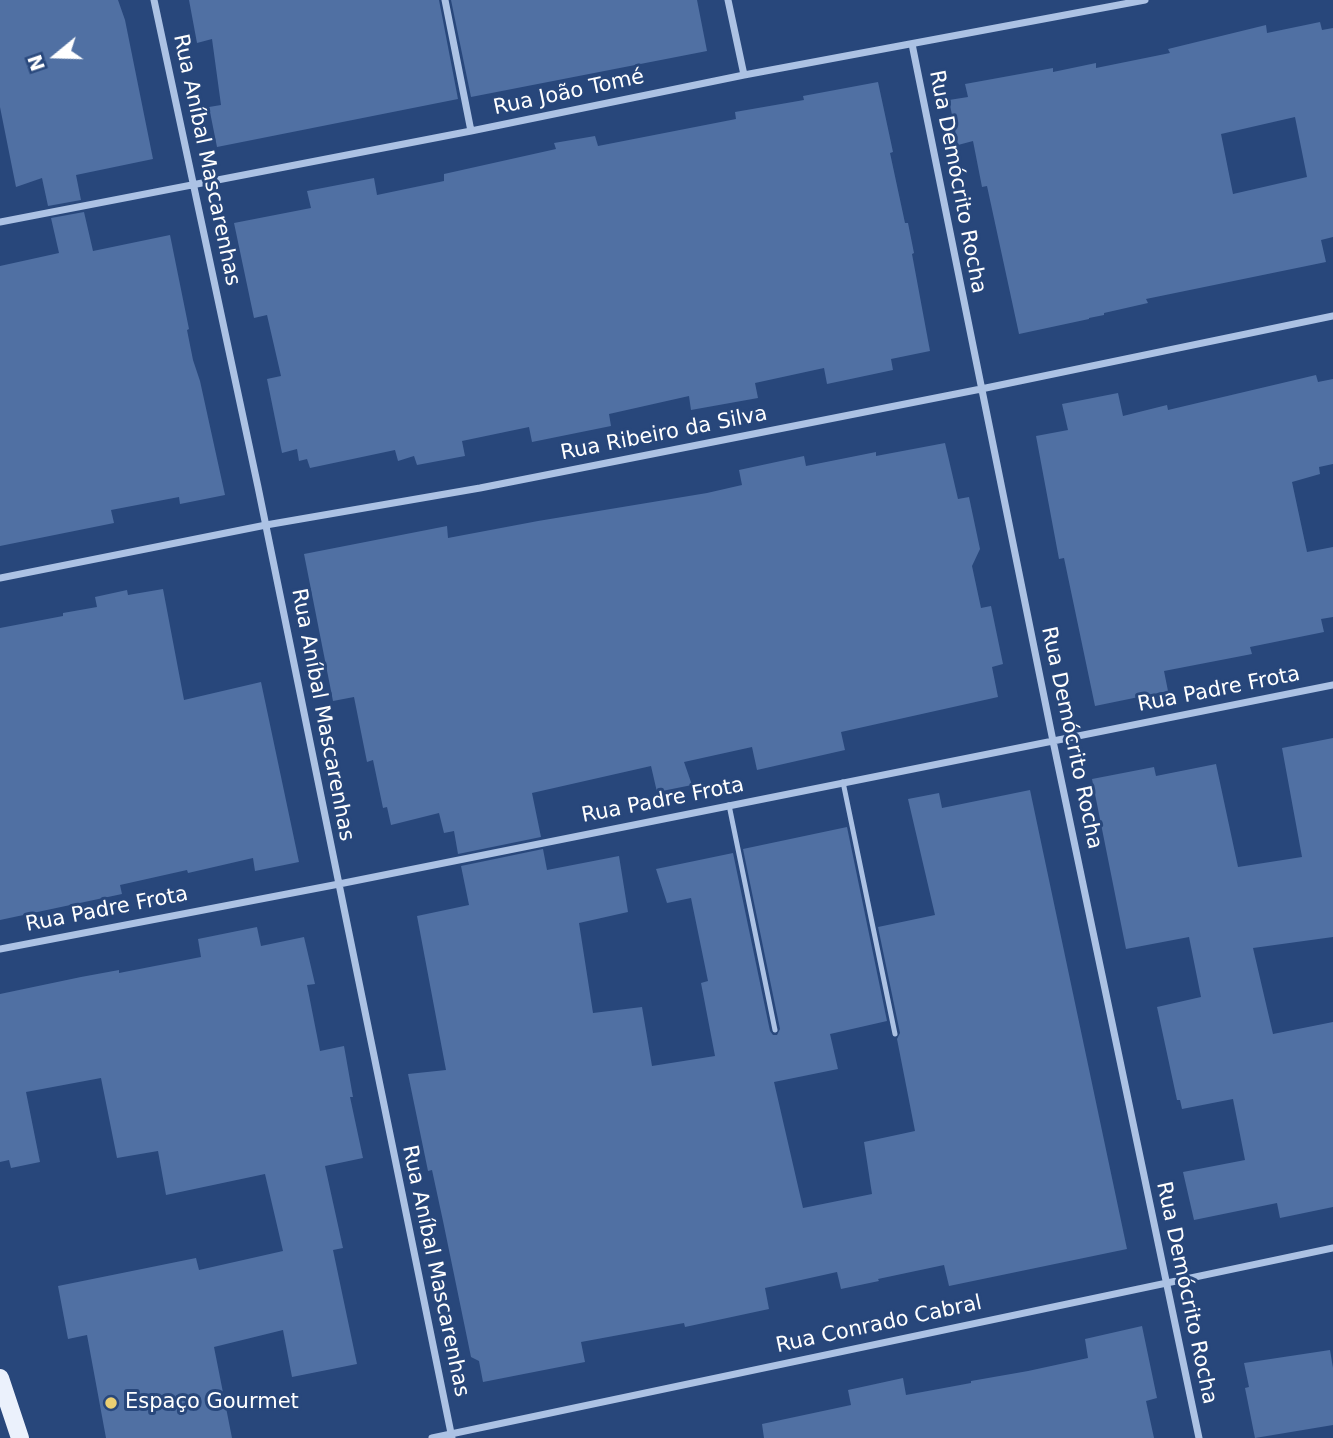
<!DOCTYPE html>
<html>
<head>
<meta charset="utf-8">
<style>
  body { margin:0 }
  #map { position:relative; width:1333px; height:1438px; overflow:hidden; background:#28477b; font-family:"DejaVu Sans",sans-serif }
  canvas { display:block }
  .north { position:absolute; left:21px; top:21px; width:70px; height:70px; -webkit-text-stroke:5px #28477b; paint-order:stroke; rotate:251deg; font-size:19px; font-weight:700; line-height:28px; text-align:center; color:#fff }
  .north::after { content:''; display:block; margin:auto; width:24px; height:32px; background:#fff; clip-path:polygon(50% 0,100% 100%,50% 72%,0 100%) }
</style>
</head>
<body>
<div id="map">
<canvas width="1333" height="1438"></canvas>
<div class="north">N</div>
</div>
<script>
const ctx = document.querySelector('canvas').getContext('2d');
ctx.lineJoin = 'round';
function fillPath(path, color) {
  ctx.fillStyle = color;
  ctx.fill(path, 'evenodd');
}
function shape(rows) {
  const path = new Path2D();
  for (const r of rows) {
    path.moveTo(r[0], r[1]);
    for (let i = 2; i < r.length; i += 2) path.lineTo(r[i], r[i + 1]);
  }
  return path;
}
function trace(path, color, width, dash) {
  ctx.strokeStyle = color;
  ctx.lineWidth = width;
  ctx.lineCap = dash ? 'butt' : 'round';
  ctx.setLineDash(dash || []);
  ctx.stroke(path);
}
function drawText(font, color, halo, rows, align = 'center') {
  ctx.font = font + ' "DejaVu Sans",sans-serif';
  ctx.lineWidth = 6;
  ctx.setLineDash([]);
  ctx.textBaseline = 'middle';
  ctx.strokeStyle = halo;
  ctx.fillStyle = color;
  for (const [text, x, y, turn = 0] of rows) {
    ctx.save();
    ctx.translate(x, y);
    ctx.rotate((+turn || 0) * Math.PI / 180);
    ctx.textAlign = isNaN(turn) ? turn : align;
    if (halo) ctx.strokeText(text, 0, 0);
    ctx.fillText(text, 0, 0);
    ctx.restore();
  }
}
const building = shape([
  [0,0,118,0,125,20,153,159,76,175,81,200,48,206,42,178,16,187,0,107],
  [189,0,439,0,458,99,217,147,209,107,221,105,212,39,197,43],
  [451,0,697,0,707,51,471,97],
  [1320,22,1322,30,1333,28,1333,237,1321,240,1326,262,1146,299,1148,303,1104,313,1104,315,1089,318,1089,319,1019,334,987,186,982,187,973,141,958,145,949,100,968,97,965,84,1053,68,1053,72,1096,63,1096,68,1170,53,1168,49,1266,25,1267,33],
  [1295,117,1307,177,1233,194,1221,134],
  [878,82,893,152,890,153,905,223,908,223,914,253,912,254,930,351,891,359,893,370,827,384,824,368,755,383,758,398,691,410,689,396,609,414,611,426,532,442,529,427,462,441,465,456,417,465,414,456,398,461,395,450,310,468,307,459,299,461,297,449,282,453,267,379,281,376,267,315,254,318,234,223,311,208,307,191,374,178,377,195,444,181,444,174,556,149,554,143,595,136,598,146,736,119,735,112,804,100,803,96],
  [84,212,93,251,170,235,189,329,187,330,193,360,200,381,225,495,180,504,179,497,111,510,114,523,0,546,0,266,59,253,51,218],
  [1316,375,1318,382,1333,379,1333,464,1319,467,1320,474,1292,482,1307,552,1333,547,1333,617,1321,619,1324,632,1250,647,1252,654,1164,671,1168,691,1095,706,1064,558,1059,559,1036,436,1068,430,1062,404,1118,393,1123,416,1167,405,1168,410],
  [945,443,958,499,969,497,980,549,972,566,981,608,991,606,1003,664,992,667,998,697,841,732,845,750,757,770,752,747,684,762,692,785,657,792,651,766,532,793,541,837,458,854,454,831,444,833,439,813,391,825,387,807,383,808,373,760,367,762,354,697,333,701,304,554,447,526,448,538,538,521,707,493,742,485,739,470,804,456,806,466,876,452,876,456],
  [163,589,184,700,261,682,299,862,255,871,253,858,188,873,187,870,120,885,122,894,0,920,0,628,63,616,63,613,97,607,95,597,127,590,128,595],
  [1333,738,1333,937,1253,948,1273,1034,1333,1022,1333,1207,1280,1218,1277,1203,1194,1220,1183,1172,1245,1160,1233,1099,1182,1109,1180,1100,1177,1100,1157,1007,1201,997,1189,937,1126,949,1092,779,1154,767,1156,776,1216,764,1238,867,1302,857,1282,748],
  [1030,790,1127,1249,949,1286,944,1265,878,1279,879,1281,841,1289,837,1272,765,1288,769,1309,685,1327,684,1323,581,1342,585,1362,483,1382,479,1361,471,1357,443,1221,432,1170,428,1171,408,1074,446,1070,417,916,469,905,461,866,543,849,547,870,619,856,628,912,579,923,593,1013,642,1007,652,1066,715,1056,701,983,708,981,691,898,667,903,656,869,733,853,770,1031,773,1035,777,1035,780,1029,743,849,847,827,887,1021,830,1034,838,1069,774,1082,803,1208,872,1194,864,1142,915,1131,897,1039,900,1033,878,927,935,915,908,799,939,793,942,808],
  [257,927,261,946,304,937,315,984,307,985,320,1051,344,1046,353,1097,350,1097,363,1158,325,1166,343,1248,333,1250,357,1364,292,1377,283,1330,214,1347,232,1438,106,1438,87,1335,68,1339,58,1286,196,1258,199,1270,283,1251,265,1174,166,1195,158,1151,117,1158,101,1078,26,1092,40,1162,11,1168,9,1160,0,1162,0,994,81,977,119,970,119,973,201,957,198,939],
  [1142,1326,1157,1398,1146,1401,1154,1438,764,1438,762,1424,851,1405,848,1390,903,1378,906,1395,971,1383,971,1381,1028,1371,1088,1358,1085,1339],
  [1330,1350,1333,1368,1333,1425,1255,1438,1245,1388,1249,1387,1244,1363]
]);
const lane = shape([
  [843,782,895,1034],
  [729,805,775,1030]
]);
const street = shape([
  [154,0,258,487,452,1438],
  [445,0,471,131],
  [728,0,744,75],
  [912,44,1053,741,1199,1438],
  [0,222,471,131,744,75,1145,0],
  [0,578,266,525,480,488,981,389,1333,316],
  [0,949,339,884,1333,685],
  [432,1438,1333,1248]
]);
const primary = shape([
  [0,1378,20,1438]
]);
const markers = [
  [111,1403,7,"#ebcf72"]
];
const streetNames = [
  ["Rua João Tomé",569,93,-12],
  ["Rua Aníbal Mascarenhas",206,160,78],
  ["Rua Demócrito Rocha",957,182,79],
  ["Rua Ribeiro da Silva",664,434,-11],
  ["Rua Padre Frota",1219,690,-11],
  ["Rua Aníbal Mascarenhas",322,715,79],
  ["Rua Demócrito Rocha",1071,738,78],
  ["Rua Padre Frota",663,801,-11],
  ["Rua Padre Frota",107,910,-11],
  ["Rua Aníbal Mascarenhas",435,1271,78],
  ["Rua Demócrito Rocha",1186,1293,78],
  ["Rua Conrado Cabral",879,1325,-12]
];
const poiNames = [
  ["Espaço Gourmet",125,1403]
];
fillPath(building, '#5070a3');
trace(lane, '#acc2e4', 5);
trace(street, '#acc2e4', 7);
trace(primary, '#ebf1fc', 18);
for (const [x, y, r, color] of markers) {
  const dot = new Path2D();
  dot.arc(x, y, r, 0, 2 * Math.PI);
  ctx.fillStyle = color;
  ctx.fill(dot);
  trace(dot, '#28477b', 2.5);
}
drawText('21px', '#fff', '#28477b', streetNames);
drawText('21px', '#fff', '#28477b', poiNames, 'left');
</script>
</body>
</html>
